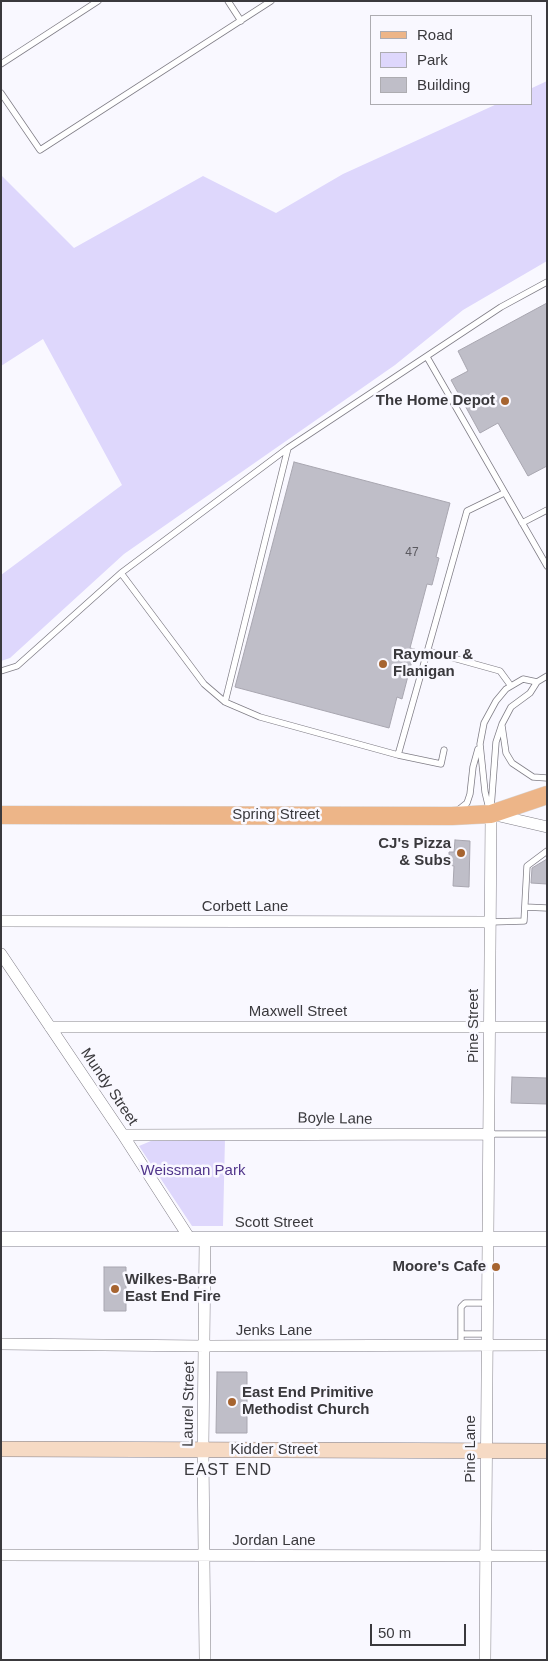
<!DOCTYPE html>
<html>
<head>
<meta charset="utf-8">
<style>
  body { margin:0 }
  #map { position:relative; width:548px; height:1661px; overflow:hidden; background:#f9f8ff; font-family:Arial,sans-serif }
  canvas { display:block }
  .frame { position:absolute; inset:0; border:2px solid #3a393d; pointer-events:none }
  .legend { position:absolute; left:370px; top:15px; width:162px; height:90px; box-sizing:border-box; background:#f9f8ff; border:1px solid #adacb1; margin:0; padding:6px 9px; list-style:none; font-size:15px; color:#3a393d }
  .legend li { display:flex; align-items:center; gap:10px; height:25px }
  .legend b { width:25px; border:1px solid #adacb1 }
  .scale { position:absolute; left:370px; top:1624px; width:96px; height:22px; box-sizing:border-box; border:2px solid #3a393d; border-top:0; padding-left:6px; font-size:15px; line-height:18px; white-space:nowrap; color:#3a393d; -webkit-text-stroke:4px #f9f8ff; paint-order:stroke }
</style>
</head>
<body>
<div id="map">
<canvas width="548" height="1661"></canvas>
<div class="frame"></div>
<ul class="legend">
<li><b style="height:6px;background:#edb588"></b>Road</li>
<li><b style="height:14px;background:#ded7fc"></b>Park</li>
<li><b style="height:14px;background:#bfbec8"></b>Building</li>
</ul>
<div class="scale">50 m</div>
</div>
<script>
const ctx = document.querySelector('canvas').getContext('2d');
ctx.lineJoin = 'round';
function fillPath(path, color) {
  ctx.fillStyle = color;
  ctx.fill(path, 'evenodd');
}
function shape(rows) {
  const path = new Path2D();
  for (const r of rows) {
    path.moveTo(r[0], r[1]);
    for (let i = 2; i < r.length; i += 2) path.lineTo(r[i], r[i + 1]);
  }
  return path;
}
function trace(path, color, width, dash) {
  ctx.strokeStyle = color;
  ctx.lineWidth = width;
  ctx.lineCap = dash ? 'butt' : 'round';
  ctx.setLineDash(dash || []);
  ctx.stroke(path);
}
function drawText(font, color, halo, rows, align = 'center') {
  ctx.font = font + ' Arial,sans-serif';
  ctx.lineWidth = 5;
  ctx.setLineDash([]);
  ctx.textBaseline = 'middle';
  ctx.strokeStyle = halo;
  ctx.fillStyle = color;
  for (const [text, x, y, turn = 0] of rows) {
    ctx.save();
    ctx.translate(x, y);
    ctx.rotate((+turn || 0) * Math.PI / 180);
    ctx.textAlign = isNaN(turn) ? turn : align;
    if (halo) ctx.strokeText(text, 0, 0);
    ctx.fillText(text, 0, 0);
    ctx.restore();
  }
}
const green = shape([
  [547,81,547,261,463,310,395,365,124,554,10,658,1,661,1,575,122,485,43,339,1,366,1,175,74,248,203,176,276,213,343,174,497,104,532,104,532,88],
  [158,1138,225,1138,223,1226,192,1226,139,1146]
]);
const building = shape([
  [547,303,547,466,528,476,498,423,480,433,451,380,468,371,458,351,547,303],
  [294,462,450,503,436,557,439,558,432,585,427,584,410,648,415,649,402,699,397,697,389,728,235,687,294,462],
  [455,840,470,841,469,887,453,886,454,866,449,865,449,852,454,852,455,840],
  [547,859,547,884,531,883,532,868,547,859],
  [512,1077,547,1078,547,1104,511,1103,512,1077],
  [104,1267,126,1267,126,1311,104,1311,104,1267],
  [217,1372,247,1372,247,1433,216,1433,217,1372]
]);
const service = shape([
  [228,1,241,21],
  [1,64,98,1],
  [1,93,40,150,271,1],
  [427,357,547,566],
  [522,523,547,510],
  [121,573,204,684,225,702,260,717,398,755,441,764,444,750],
  [428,651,500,671,511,686],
  [1,671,17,666,121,573,288,448,501,307,547,282],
  [225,702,288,448],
  [502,726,506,753,512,763,533,777,547,778],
  [398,755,467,511,504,493],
  [491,808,496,742,502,724,511,707,530,693,537,682,547,676],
  [457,811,467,803,470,794,473,767,478,749],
  [490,813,485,792,480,744,484,723,496,701,506,689,523,679,537,682],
  [525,907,547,908],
  [490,922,524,921,527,866,547,851],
  [490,1134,547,1134],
  [461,1334,487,1334],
  [461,1346,461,1307,465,1303,488,1303]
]);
const minor = shape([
  [1,921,490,922],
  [1,954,123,1135,190,1239],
  [50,1027,547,1027],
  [123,1135,490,1134],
  [1,1344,206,1346,547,1345],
  [1,1555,547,1556],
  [205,1660,203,1450,205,1239],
  [485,1660,491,814,547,827]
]);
const tertiary = shape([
  [1,1239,547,1239]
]);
const secondary = shape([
  [1,1449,547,1451]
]);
const primary = shape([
  [1,815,452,816,491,814,547,795]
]);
const markers = [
  [505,401,5,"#a66430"],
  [383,664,5,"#a66430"],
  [461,853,5,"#a66430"],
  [496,1267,5,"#a66430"],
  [115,1289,5,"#a66430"],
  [232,1402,5,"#a66430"]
];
const numberNames = [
  ["47",412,553]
];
const poiNames = [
  ["The Home Depot",495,401],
  ["Raymour &",393,655,"left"],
  ["Flanigan",393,672,"left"],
  ["CJ's Pizza",451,844],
  ["& Subs",451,861],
  ["Moore's Cafe",486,1267],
  ["Wilkes-Barre",125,1280,"left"],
  ["East End Fire",125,1297,"left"],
  ["East End Primitive",242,1393,"left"],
  ["Methodist Church",242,1410,"left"]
];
const streetNames = [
  ["Spring Street",276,815],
  ["Corbett Lane",245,907],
  ["Maxwell Street",298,1012],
  ["Pine Street",474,1026,-90],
  ["Mundy Street",109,1087,56],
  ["Boyle Lane",335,1119,1],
  ["Scott Street",274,1223],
  ["Jenks Lane",274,1331],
  ["Laurel Street",189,1404,-89],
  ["Pine Lane",471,1449,-90],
  ["Kidder Street",274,1450],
  ["Jordan Lane",274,1541]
];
const parkNames = [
  ["Weissman Park",193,1171]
];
const neighbourhoodNames = [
  ["EAST END",228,1471]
];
fillPath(green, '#ded7fc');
fillPath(building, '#bfbec8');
trace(building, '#a8a6b0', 1);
trace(service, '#807e87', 7);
trace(minor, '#807e87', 12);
trace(tertiary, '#807e87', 15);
trace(secondary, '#807e87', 16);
trace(primary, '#d8d7d8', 19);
trace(service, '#fff', 5.5);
trace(minor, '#fff', 11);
trace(tertiary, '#fff', 14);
trace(secondary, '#f6dac4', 15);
trace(primary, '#edb588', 18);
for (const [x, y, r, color] of markers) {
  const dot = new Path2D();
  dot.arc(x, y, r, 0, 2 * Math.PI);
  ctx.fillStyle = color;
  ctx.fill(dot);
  trace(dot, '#f9f8ff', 2);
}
drawText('12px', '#5b5a60', null, numberNames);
drawText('bold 15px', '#3a393d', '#f9f8ff', poiNames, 'right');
drawText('15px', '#3a393d', '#f9f8ff', streetNames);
drawText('15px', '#51368b', '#f9f8ff', parkNames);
ctx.letterSpacing = '1px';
drawText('16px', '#3a393d', '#f9f8ff', neighbourhoodNames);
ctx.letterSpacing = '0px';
</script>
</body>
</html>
